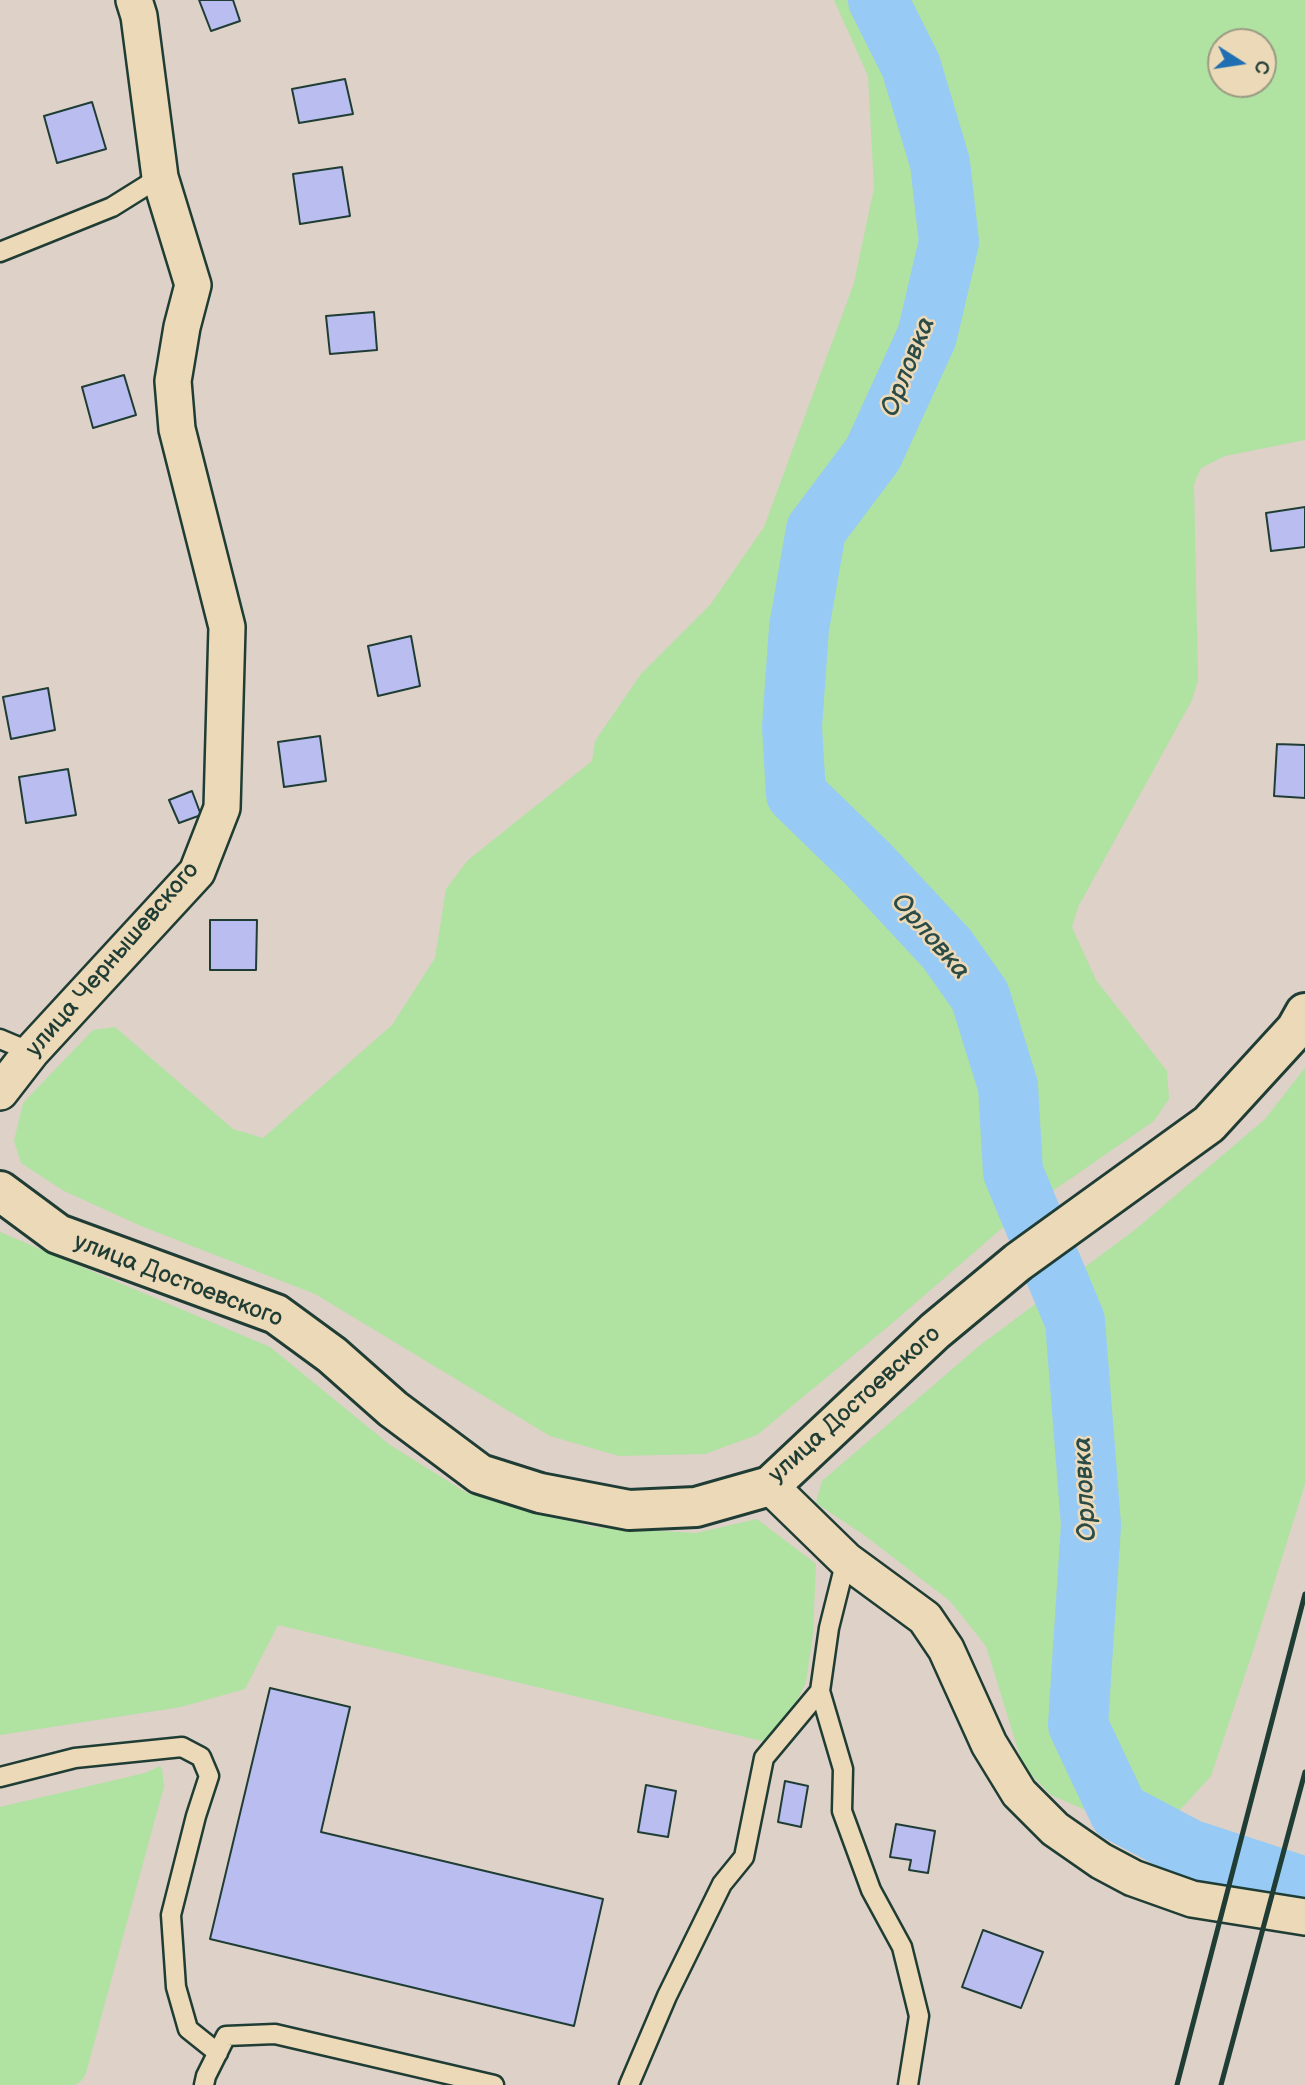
<!DOCTYPE html>
<html>
<head>
<meta charset="utf-8">
<style>
  body { margin:0 }
  #map { position:relative; width:1305px; height:2085px; overflow:hidden; background:#ddd1c8; font-family:"Balsamiq Sans",sans-serif }
  canvas { display:block }
  .north { position:absolute; left:1207px; top:28px; width:70px; height:70px; box-sizing:border-box; background:#ecd9b7; border:2px solid #9a9b83; border-radius:50%; rotate:102deg; font-size:19px; font-weight:700; line-height:28px; text-align:center; color:#1f3d34 }
  .north::after { content:''; display:block; margin:auto; width:24px; height:32px; background:#1f6fb2; clip-path:polygon(50% 0,100% 100%,50% 72%,0 100%) }
</style>
</head>
<body>
<div id="map">
<canvas width="1305" height="2085"></canvas>
<div class="north">С</div>
</div>
<script>
const ctx = document.querySelector('canvas').getContext('2d');
ctx.lineJoin = 'round';
function fillPath(path, color) {
  ctx.fillStyle = color;
  ctx.fill(path, 'evenodd');
}
function shape(rows) {
  const path = new Path2D();
  for (const r of rows) {
    path.moveTo(r[0], r[1]);
    for (let i = 2; i < r.length; i += 2) path.lineTo(r[i], r[i + 1]);
  }
  return path;
}
function trace(path, color, width, dash) {
  ctx.strokeStyle = color;
  ctx.lineWidth = width;
  ctx.lineCap = dash ? 'butt' : 'round';
  ctx.setLineDash(dash || []);
  ctx.stroke(path);
}
function drawText(font, color, halo, rows, align = 'center') {
  ctx.font = font + ' "Balsamiq Sans",sans-serif';
  ctx.lineWidth = 5;
  ctx.setLineDash([]);
  ctx.textBaseline = 'middle';
  ctx.strokeStyle = halo;
  ctx.fillStyle = color;
  for (const [text, x, y, turn = 0] of rows) {
    ctx.save();
    ctx.translate(x, y);
    ctx.rotate((+turn || 0) * Math.PI / 180);
    ctx.textAlign = isNaN(turn) ? turn : align;
    if (halo) ctx.strokeText(text, 0, 0);
    ctx.fillText(text, 0, 0);
    ctx.restore();
  }
}
const green = shape([
  [834,0,1305,0,1305,440,1225,456,1201,468,1194,484,1198,680,1192,700,1078,907,1072,927,1096,980,1167,1071,1169,1099,1154,1121,1015,1217,890,1325,757,1435,705,1454,619,1456,550,1436,315,1294,141,1226,64,1191,21,1163,14,1141,23,1103,93,1030,115,1027,233,1129,263,1138,392,1025,435,958,446,889,468,860,592,761,595,741,641,674,710,605,764,527,854,283,874,188,868,76],
  [1221,42,1263,42,1263,84,1221,84],
  [1305,1068,1305,1484,1253,1651,1211,1776,1181,1809,1163,1821,1141,1822,1095,1814,1051,1795,1023,1766,986,1646,950,1601,864,1535,816,1503,822,1481,979,1346,1136,1229,1265,1119],
  [0,1232,270,1347,390,1445,467,1493,593,1527,696,1533,757,1519,816,1564,813,1633,806,1682,782,1733,762,1741,278,1625,245,1689,181,1707,0,1735],
  [160,1766,162,1769,164,1786,86,2073,82,2080,75,2085,0,2085,0,1807,145,1773]
]);
const river = shape([
  [878,0,911,66,940,163,949,242,927,336,873,454,816,530,799,628,792,727,796,794,868,864,947,949,980,996,1008,1086,1013,1172,1075,1321,1091,1525,1078,1725,1119,1812,1189,1849,1305,1887]
]);
const building = shape([
  [199,0,233,0,240,21,211,31,199,0],
  [345,79,353,114,299,123,292,89,345,79],
  [92,102,106,149,57,163,44,116,92,102],
  [342,167,350,216,300,224,293,174,342,167],
  [374,312,377,350,330,354,326,316,374,312],
  [124,375,136,415,93,428,82,387,124,375],
  [1305,507,1305,547,1271,551,1266,513,1305,507],
  [411,636,420,686,378,696,368,646,411,636],
  [48,688,55,730,11,739,3,697,48,688],
  [320,736,326,781,284,787,278,742,320,736],
  [1277,744,1305,745,1305,798,1274,796,1277,744],
  [68,769,76,815,26,823,19,777,68,769],
  [192,791,201,815,179,823,169,800,192,791],
  [210,920,257,920,256,970,210,970,210,920],
  [270,1688,350,1707,321,1832,603,1899,574,2026,210,1939,270,1688],
  [785,1781,808,1786,801,1827,778,1822,785,1781],
  [646,1785,676,1791,668,1837,638,1832,646,1785],
  [896,1824,935,1831,928,1873,909,1870,911,1860,890,1857,896,1824],
  [983,1930,1043,1952,1021,2008,962,1987,983,1930]
]);
const service = shape([
  [0,252,112,207,160,177],
  [0,1039,31,1052],
  [820,1691,829,1628,846,1560],
  [0,1777,75,1758,182,1747,201,1757,209,1776,196,1816,171,1915,176,1987,188,2029,218,2053],
  [204,2085,206,2076,226,2036,275,2034,494,2085],
  [629,2085,667,1996,722,1884,744,1857,764,1758,820,1691,843,1769,842,1811,871,1890,902,1947,919,2016,908,2085]
]);
const minor = shape([
  [0,1092,31,1052,197,872,222,808,227,627,177,429,173,381,182,327,193,285,160,177,139,16,134,0],
  [770,1486,846,1560,925,1618,946,1649,989,1744,1019,1793,1055,1829,1101,1861,1133,1878,1192,1899,1305,1917]
]);
const secondary = shape([
  [0,1191,58,1234,276,1314,332,1355,393,1409,480,1474,540,1493,629,1510,696,1507,770,1486,935,1331,1018,1262,1209,1124,1296,1029,1305,1013]
]);
const rail = shape([
  [1177,2085,1305,1594],
  [1221,2085,1305,1772]
]);
const streetNames = [
  ["улица Чернышевского",113,960,-49],
  ["улица Достоевского",178,1281,21],
  ["улица Достоевского",855,1405,-42]
];
const waterNames = [
  ["Орловка",909,367,-68],
  ["Орловка",930,937,49],
  ["Орловка",1086,1489,-93]
];
fillPath(green, '#b0e2a2');
trace(river, '#97caf4', 60);
fillPath(building, '#babdef');
trace(building, '#1f3d34', 2);
trace(service, '#1f3d34', 23);
trace(minor, '#1f3d34', 40);
trace(secondary, '#1f3d34', 44);
trace(service, '#ecd9b7', 18);
trace(minor, '#ecd9b7', 35);
trace(secondary, '#ecd9b7', 38);
trace(rail, '#1f3d34', 5);
drawText('24px', '#1f3d34', '#ecd9b7', streetNames);
drawText('italic 26px', '#2b4b47', '#ecd9b7', waterNames);
</script>
</body>
</html>
